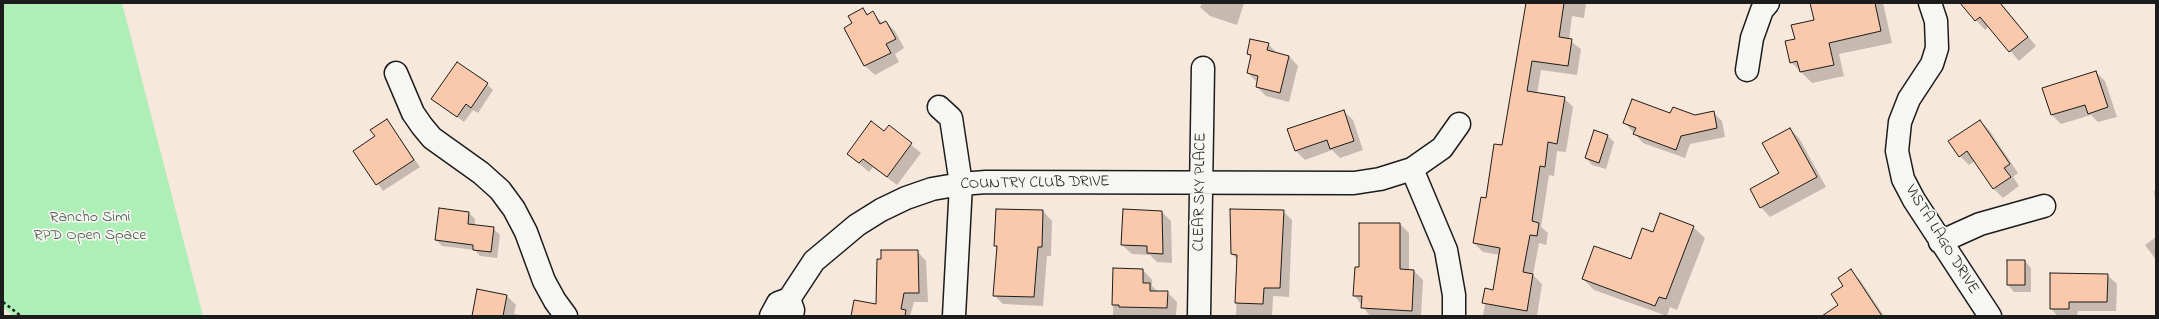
<!DOCTYPE html>
<html>
<head>
<meta charset="utf-8">
<style>
  body { margin:0 }
  #map { position:relative; width:2159px; height:319px; overflow:hidden; background:#f7e8dc; font-family:"Indie Flower",sans-serif }
  canvas { display:block }
  .frame { position:absolute; inset:0; border:4px solid #1c1c1c; pointer-events:none }
</style>
</head>
<body>
<div id="map">
<canvas width="2159" height="319"></canvas>
<div class="frame"></div>
</div>
<script>
const ctx = document.querySelector('canvas').getContext('2d');
ctx.lineJoin = 'round';
function fillPath(path, color) {
  ctx.fillStyle = color;
  ctx.fill(path, 'evenodd');
}
function shape(rows) {
  const path = new Path2D();
  for (const r of rows) {
    path.moveTo(r[0], r[1]);
    for (let i = 2; i < r.length; i += 2) path.lineTo(r[i], r[i + 1]);
  }
  return path;
}
function trace(path, color, width, dash) {
  ctx.strokeStyle = color;
  ctx.lineWidth = width;
  ctx.lineCap = dash ? 'butt' : 'round';
  ctx.setLineDash(dash || []);
  ctx.stroke(path);
}
function drawText(font, color, halo, rows, align = 'center') {
  ctx.font = font + ' "Indie Flower",sans-serif';
  ctx.lineWidth = 3.5;
  ctx.setLineDash([]);
  ctx.textBaseline = 'middle';
  ctx.strokeStyle = halo;
  ctx.fillStyle = color;
  for (const [text, x, y, turn = 0] of rows) {
    ctx.save();
    ctx.translate(x, y);
    ctx.rotate((+turn || 0) * Math.PI / 180);
    ctx.textAlign = isNaN(turn) ? turn : align;
    if (halo) ctx.strokeText(text, 0, 0);
    ctx.fillText(text, 0, 0);
    ctx.restore();
  }
}
const green = shape([
  [3,3,122,3,203,316,13,316,3,307]
]);
const shadow = shape([
  [1202,3,1244,3,1237,25,1210,16,1200,7],
  [1530,3,1586,3,1584,18,1572,16,1569,40,1581,49,1577,75,1541,70,1537,94,1564,98,1573,107,1566,152,1557,151,1554,176,1549,175,1541,227,1548,233,1546,245,1539,243,1533,275,1542,284,1537,316,1483,316,1485,304,1483,302,1493,291,1500,255,1483,252,1474,243,1502,146],
  [1811,3,1883,3,1892,43,1839,54,1844,76,1812,83,1791,62,1796,40,1815,20],
  [1969,3,2001,3,2036,46,2019,61,1989,26,1985,30,1976,20],
  [863,9,869,15,873,13,883,24,886,22,895,31,904,48,895,54,899,62,875,75,865,66,845,28,854,24],
  [1268,44,1278,54,1289,56,1298,66,1289,102,1266,96,1257,87,1258,83,1248,73,1252,58,1248,54],
  [2096,72,2105,81,2117,117,2098,122,2091,115,2061,124,2052,115,2043,88],
  [487,84,493,90,478,113,473,110,464,122,433,99],
  [1343,111,1353,120,1363,150,1340,158,1332,150,1305,160,1295,150],
  [1713,112,1722,121,1725,137,1690,144,1685,158,1643,143,1625,123,1671,114,1695,116],
  [387,120,420,167,383,191,355,151,376,137],
  [1980,121,1989,130,2018,173,2013,177,2019,186,2003,198,1993,188,1975,161,1969,165,1960,156],
  [889,127,921,153,897,185,873,167,869,172,848,154,885,133],
  [1790,129,1799,138,1826,187,1770,217,1761,207,1751,189,1780,174],
  [1607,135,1614,142,1606,169,1592,165,1586,158],
  [2154,191,2156,191,2156,203],
  [997,210,1043,211,1052,221,1051,256,1047,256,1043,306,1003,304,994,295,998,249,995,246],
  [1283,211,1292,220,1289,297,1273,296,1272,316,1236,316,1238,260,1232,254],
  [1162,212,1171,221,1172,263,1157,262,1150,255,1132,254,1122,245],
  [469,213,475,219,475,226,493,228,500,235,497,258,480,256,475,250,442,246,436,240],
  [1400,224,1409,233,1409,271,1414,271,1423,280,1421,316,1370,316,1354,295,1360,268],
  [1693,227,1705,238,1677,310,1670,307,1667,316,1594,290,1583,279,1631,261,1653,233],
  [2156,237,2156,260,2145,245],
  [917,251,926,261,928,302,914,302,910,316,852,316,877,305],
  [2008,261,2025,261,2031,268,2031,292,2014,292,2008,285],
  [1114,269,1143,270,1152,280,1152,286,1158,292,1167,292,1177,302,1176,316,1113,316],
  [1851,271,1860,280,1884,316,1824,316,1840,306],
  [2107,275,2117,284,2116,311,2078,311,2077,316,2058,316,2051,309],
  [507,296,516,305,514,314,526,316,473,316]
]);
const building = shape([
  [1526,3,1564,3,1559,37,1572,39,1568,66,1532,61,1527,91,1565,97,1557,144,1548,142,1545,167,1540,166,1532,221,1539,223,1537,236,1530,235,1523,272,1533,274,1527,311,1482,303,1485,288,1493,290,1500,248,1473,243,1481,197,1486,198,1494,144,1502,145,1526,3],
  [1810,3,1875,3,1881,31,1829,43,1834,65,1800,72,1797,61,1790,63,1785,41,1795,39,1791,25,1814,20,1810,3],
  [1960,3,2000,3,2028,37,2009,52,1980,17,1975,21,1960,3],
  [863,8,867,15,873,11,880,24,886,21,896,39,886,44,891,53,864,66,844,28,852,23,848,16,863,8],
  [1250,39,1269,43,1267,50,1289,56,1280,93,1256,87,1258,76,1247,73,1251,55,1247,54,1250,39],
  [457,62,488,83,471,108,466,104,457,117,431,99,457,62],
  [2096,71,2108,107,2088,114,2085,105,2051,115,2042,88,2096,71],
  [1632,99,1670,113,1673,107,1695,115,1714,111,1717,128,1681,136,1676,150,1633,134,1636,128,1623,123,1632,99],
  [1344,110,1354,141,1330,149,1327,140,1295,151,1287,129,1344,110],
  [387,119,414,160,376,185,353,151,375,136,370,130,387,119],
  [1980,120,2010,164,2004,168,2011,177,1993,189,1967,151,1959,157,1948,141,1980,120],
  [871,121,884,131,889,125,912,143,887,177,863,159,859,163,847,154,871,121],
  [1790,128,1817,177,1760,208,1750,189,1779,173,1762,143,1790,128],
  [1594,130,1608,135,1599,163,1585,158,1594,130],
  [439,208,469,212,468,224,494,227,491,252,473,250,473,245,435,240,439,208],
  [996,209,1043,210,1042,247,1038,247,1034,297,993,296,997,246,994,246,996,209],
  [1123,209,1162,211,1163,254,1147,253,1147,246,1121,245,1123,209],
  [1230,209,1284,210,1280,288,1264,288,1263,304,1235,303,1237,255,1231,254,1230,209],
  [1660,213,1694,226,1666,299,1659,297,1655,306,1582,279,1594,246,1631,259,1642,228,1653,232,1660,213],
  [1359,223,1400,223,1400,269,1414,270,1412,311,1361,308,1362,296,1353,296,1355,267,1359,267,1359,223],
  [881,250,918,250,919,293,904,293,901,309,906,310,905,316,851,316,854,300,876,304,877,259,881,259,881,250],
  [2007,260,2025,260,2025,285,2007,285,2007,260],
  [1113,268,1143,269,1143,283,1150,283,1150,291,1168,291,1167,308,1119,307,1119,305,1112,305,1113,268],
  [1851,269,1882,316,1822,316,1838,305,1831,294,1843,286,1838,278,1851,269],
  [2050,273,2108,274,2107,302,2069,302,2069,309,2050,309,2050,273],
  [477,289,507,295,503,316,472,316,477,289]
]);
const path = shape([
  [3,302,21,316]
]);
const minor = shape([
  [1930,3,1936,21,1937,48,1932,64,1909,99,1900,122,1897,151,1903,179,1914,200,1990,316],
  [1747,70,1752,38,1762,10,1768,3],
  [396,73,413,113,422,126,432,138,481,173,500,190,514,209,526,232,544,281,555,301,566,316],
  [939,107,951,118,961,184,954,316],
  [1412,169,1446,250,1454,295,1454,316],
  [1940,242,1980,224,2044,206],
  [789,299,793,310,792,316],
  [771,316,778,303,789,299,814,261,857,225,881,210,906,198,932,189,961,184,986,182,1354,183,1380,179,1412,169,1442,148,1459,124],
  [1199,316,1203,68]
]);
const streetNames = [
  ["COUNTRY CLUB DRIVE",1035,184,-1],
  ["CLEAR SKY PLACE",1201,192,-89],
  ["VISTA LAGO DRIVE",1941,240,58]
];
const parkNames = [
  ["Rancho Simi",90,218],
  ["RPD Open Space",90,236]
];
fillPath(green, '#aeeeb7');
fillPath(shadow, '#0003');
fillPath(building, '#fac8aa');
trace(building, '#1c1c1c', 1);
trace(minor, '#1c1c1c', 25);
trace(path, '#1c1c1c', 2.5, [3, 3]);
trace(minor, '#f6f6f2', 22);
drawText('16px', '#1c1c1c', '#f6f6f2', streetNames);
drawText('16px', '#485b4a', '#f6f6f2', parkNames);
</script>
</body>
</html>
